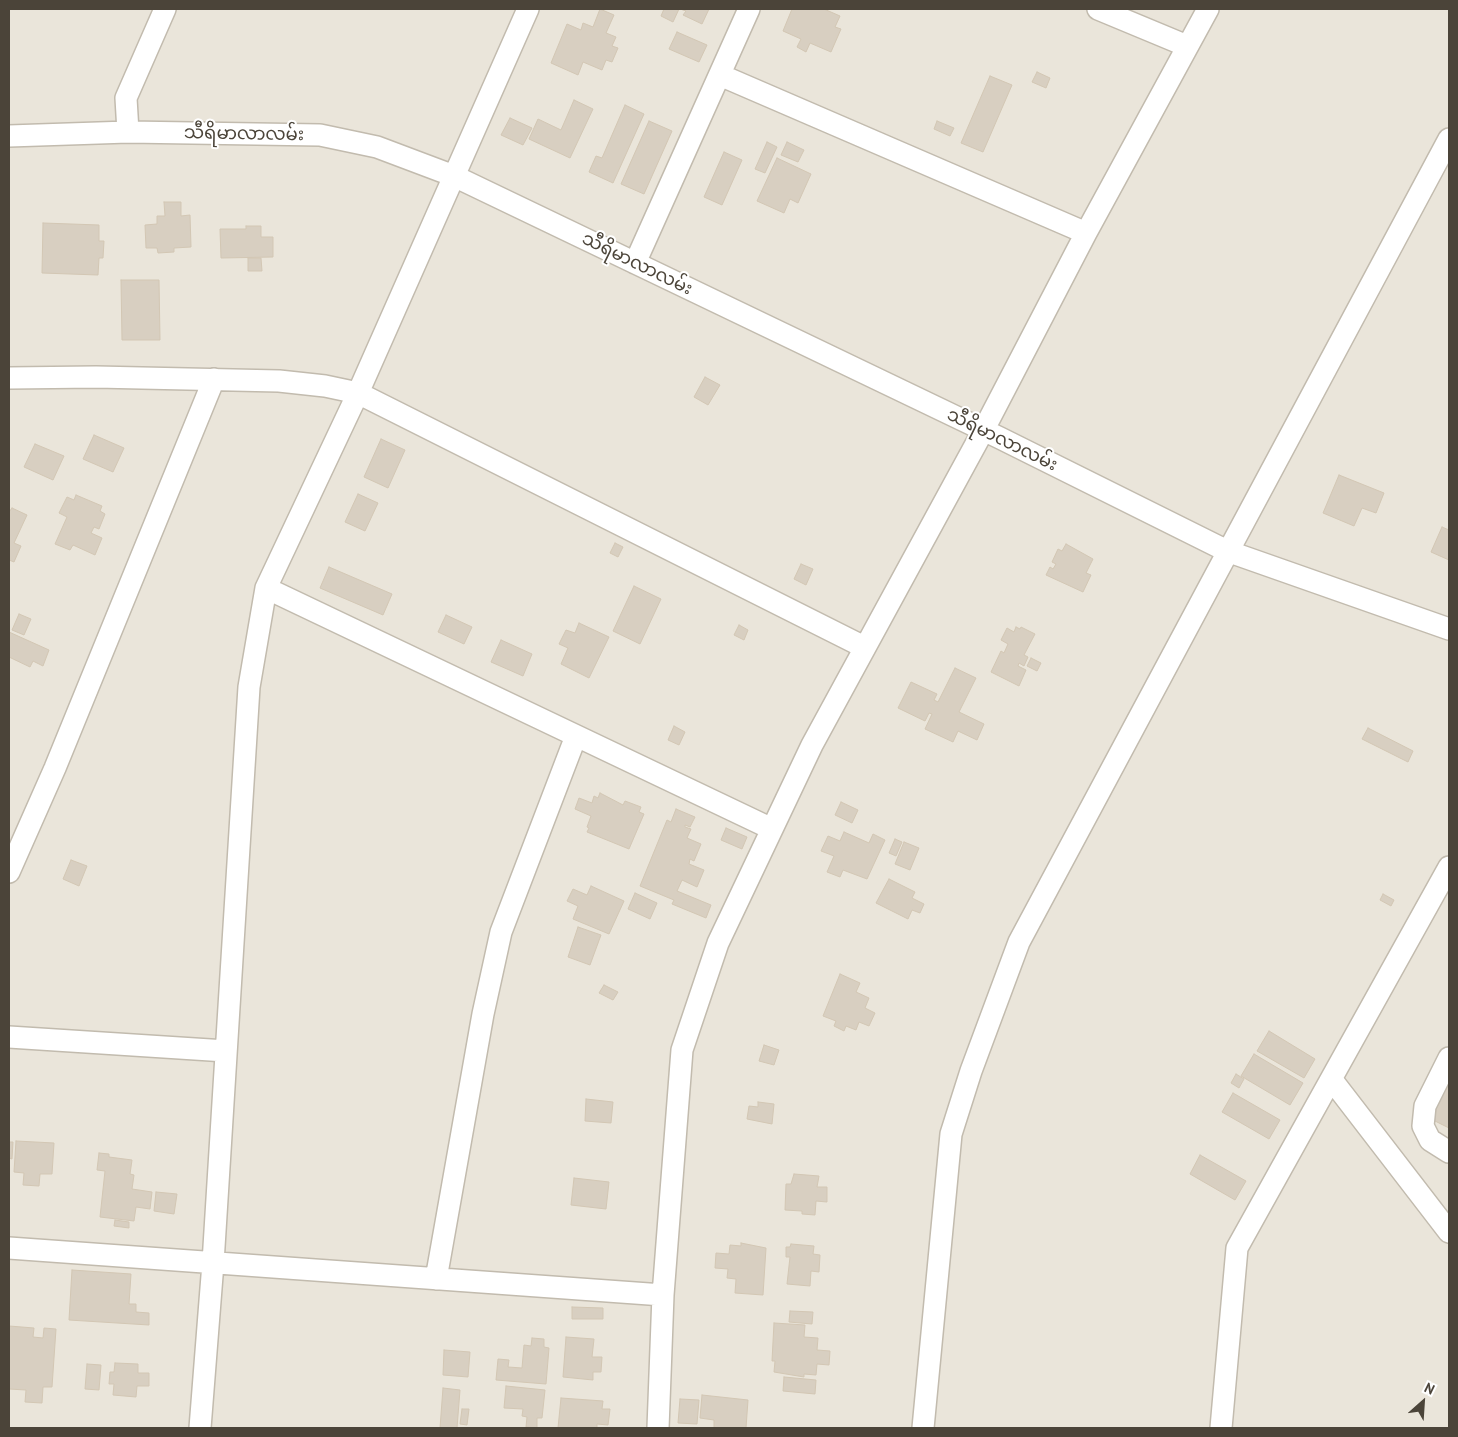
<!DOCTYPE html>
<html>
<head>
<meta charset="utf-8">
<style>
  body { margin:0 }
  #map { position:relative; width:1458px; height:1437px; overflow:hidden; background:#f6f3ec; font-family:"PT Sans",sans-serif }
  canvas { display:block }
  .frame { position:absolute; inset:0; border:10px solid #4b4439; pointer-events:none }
  .north { position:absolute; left:1398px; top:1377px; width:50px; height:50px; -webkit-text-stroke:4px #fff; paint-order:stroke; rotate:26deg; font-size:14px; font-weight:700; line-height:20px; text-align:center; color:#4b4439 }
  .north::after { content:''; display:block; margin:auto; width:18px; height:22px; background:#4b4439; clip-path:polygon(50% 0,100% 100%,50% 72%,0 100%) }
</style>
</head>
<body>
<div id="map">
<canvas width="1458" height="1437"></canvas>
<div class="frame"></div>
<div class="north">N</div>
</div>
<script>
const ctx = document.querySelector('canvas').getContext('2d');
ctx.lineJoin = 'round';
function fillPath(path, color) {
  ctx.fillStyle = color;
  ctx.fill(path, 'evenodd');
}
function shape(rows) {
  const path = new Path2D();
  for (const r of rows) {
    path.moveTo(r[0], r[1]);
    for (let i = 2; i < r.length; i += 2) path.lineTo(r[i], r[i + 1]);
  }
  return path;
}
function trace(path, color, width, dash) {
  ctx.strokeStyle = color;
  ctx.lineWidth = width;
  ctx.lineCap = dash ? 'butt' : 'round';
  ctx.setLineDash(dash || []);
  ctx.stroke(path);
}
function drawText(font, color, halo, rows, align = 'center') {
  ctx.font = font + ' "PT Sans","Noto Sans Myanmar",sans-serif';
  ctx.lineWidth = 4;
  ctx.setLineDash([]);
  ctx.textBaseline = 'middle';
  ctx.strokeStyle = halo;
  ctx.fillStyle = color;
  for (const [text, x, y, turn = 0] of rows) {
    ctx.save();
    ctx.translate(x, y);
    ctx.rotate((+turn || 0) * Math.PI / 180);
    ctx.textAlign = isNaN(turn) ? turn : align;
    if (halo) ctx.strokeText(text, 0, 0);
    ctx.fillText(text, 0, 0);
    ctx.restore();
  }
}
const residential = shape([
  [9,9,1449,9,1449,1428,9,1428]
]);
const building = shape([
  [600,9,614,15,606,33,616,37,612,46,618,48,612,62,606,60,602,70,583,62,578,75,551,63,567,24,581,30,583,23,593,27,600,9],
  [664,9,679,9,673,22,661,16,664,9],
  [680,9,709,9,702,24,683,15,686,11,680,9],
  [792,9,824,9,840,16,835,27,841,29,831,52,810,43,806,52,797,47,801,39,783,31,792,9],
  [677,32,707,45,699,62,669,49,677,32],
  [1037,72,1050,78,1046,88,1032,82,1037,72],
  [990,76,1012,85,983,152,961,143,990,76],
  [574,100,593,109,570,158,529,139,538,119,561,130,574,100],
  [625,105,644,114,613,183,589,172,596,156,602,158,625,105],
  [510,118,532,128,523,145,501,135,510,118],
  [649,121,672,131,644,194,621,184,649,121],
  [937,121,954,128,950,136,934,129,937,121],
  [767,142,777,147,765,173,755,169,767,142],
  [787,142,804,150,798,162,781,155,787,142],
  [724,152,742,160,722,205,704,197,724,152],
  [777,158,811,174,798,203,790,199,784,213,757,201,777,158],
  [164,202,181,202,181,216,190,215,191,247,174,248,174,252,158,253,157,248,146,248,145,225,157,224,157,216,165,216,164,202],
  [43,223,99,225,99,241,104,241,103,258,99,258,98,275,42,273,43,223],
  [246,226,261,226,261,237,273,237,273,257,221,258,220,229,246,229,246,226],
  [248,258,261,258,262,271,248,271,248,258],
  [121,280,159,280,160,340,122,340,121,280],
  [705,377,720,385,708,405,694,397,705,377],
  [94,435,124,448,113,472,83,459,94,435],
  [381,439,405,450,388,488,364,477,381,439],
  [35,444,64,456,53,480,24,467,35,444],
  [1339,475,1384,493,1376,513,1362,508,1354,526,1323,513,1339,475],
  [358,494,378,503,365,531,345,522,358,494],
  [76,495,102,506,100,511,105,514,99,529,94,527,91,533,102,538,95,555,73,545,70,550,55,544,67,517,59,513,67,497,74,500,76,495],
  [12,508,27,515,14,543,21,546,14,562,9,560,9,512,12,508],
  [1442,527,1449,530,1449,560,1431,552,1442,527],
  [615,543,623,547,618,557,610,553,615,543],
  [1066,544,1093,559,1086,573,1091,575,1083,592,1046,575,1050,567,1053,569,1056,564,1052,562,1058,549,1062,551,1066,544],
  [801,564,813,569,806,585,794,579,801,564],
  [329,567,392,594,383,615,320,588,329,567],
  [634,586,661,599,640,644,613,631,634,586],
  [19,614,31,619,24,635,12,630,19,614],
  [446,615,472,627,464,644,438,632,446,615],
  [579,623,609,637,589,678,561,664,568,648,559,644,566,630,575,633,579,623],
  [739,625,748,630,744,640,734,635,739,625],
  [1016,627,1020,629,1021,627,1035,634,1024,655,1028,657,1024,666,1019,663,1018,666,1026,670,1019,686,991,672,1001,651,1004,653,1008,644,1001,640,1007,628,1014,632,1016,627],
  [9,632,49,650,43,666,33,661,30,667,9,657,9,632],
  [501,640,532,654,523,676,491,662,501,640],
  [1031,658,1041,663,1037,671,1027,666,1031,658],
  [955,668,976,678,959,712,984,724,977,740,958,731,953,742,925,729,932,714,929,713,925,721,898,708,911,682,937,694,934,700,938,702,955,668],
  [674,726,685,732,679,745,668,740,674,726],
  [1368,728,1413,751,1408,762,1362,739,1368,728],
  [600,793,623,805,625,801,641,807,639,812,644,814,629,849,587,832,589,828,587,827,591,816,575,809,579,798,592,803,594,796,598,798,600,793],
  [841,802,858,810,852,823,835,815,841,802],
  [676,809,695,817,690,827,685,825,685,827,691,829,687,838,701,844,694,861,690,859,689,864,704,870,697,887,682,880,677,891,711,905,706,918,672,904,674,900,640,886,667,820,671,822,676,809],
  [726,828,747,837,742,849,721,840,726,828],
  [844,832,869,843,873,834,885,840,867,879,843,870,840,877,827,872,834,856,821,851,828,836,840,841,844,832],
  [895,839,902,842,896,856,889,853,895,839],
  [904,842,919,848,910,870,895,864,904,842],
  [71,860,87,866,79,886,63,879,71,860],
  [889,879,915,892,912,898,924,904,920,913,912,910,908,919,876,903,889,879],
  [591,886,624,901,609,934,573,919,578,906,567,901,573,889,587,895,591,886],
  [635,893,657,903,650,919,628,909,635,893],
  [1383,894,1394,900,1391,906,1380,900,1383,894],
  [578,927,601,935,590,965,568,957,578,927],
  [840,974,860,983,856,992,869,998,865,1008,875,1013,869,1026,859,1022,856,1030,846,1026,844,1031,834,1026,836,1021,823,1016,840,974],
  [604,985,618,992,613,1000,599,993,604,985],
  [1269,1031,1315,1059,1304,1078,1257,1051,1269,1031],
  [764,1045,779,1050,774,1065,759,1061,764,1045],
  [1254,1054,1303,1083,1290,1105,1241,1076,1254,1054],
  [1236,1074,1244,1079,1239,1088,1231,1083,1236,1074],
  [1449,1082,1449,1128,1431,1119,1449,1082],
  [1233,1093,1280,1120,1269,1139,1222,1112,1233,1093],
  [586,1099,613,1102,611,1123,585,1121,586,1099],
  [758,1102,774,1104,772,1124,747,1119,749,1106,758,1107,758,1102],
  [16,1141,54,1143,52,1174,40,1174,39,1186,23,1185,24,1173,14,1172,16,1141],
  [9,1142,13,1142,12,1159,9,1158,9,1142],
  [99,1153,109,1154,109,1157,132,1160,130,1174,134,1175,132,1189,152,1192,150,1209,136,1207,134,1221,100,1217,105,1171,97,1170,99,1153],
  [1200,1155,1246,1181,1235,1200,1190,1174,1200,1155],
  [794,1174,819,1176,817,1187,827,1187,827,1202,816,1201,815,1215,802,1214,802,1211,785,1210,786,1184,791,1184,794,1174],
  [574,1178,609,1182,606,1209,571,1205,574,1178],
  [156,1192,177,1194,174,1214,154,1211,156,1192],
  [115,1220,129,1222,129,1228,114,1226,115,1220],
  [741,1243,766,1248,763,1295,735,1293,736,1279,727,1278,728,1269,715,1268,716,1253,729,1254,730,1245,741,1246,741,1243],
  [791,1244,814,1246,813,1254,820,1255,819,1272,811,1271,810,1286,787,1284,790,1257,786,1257,786,1247,790,1247,791,1244],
  [72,1270,131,1274,129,1304,136,1304,136,1312,149,1313,149,1325,69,1320,72,1270],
  [572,1307,603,1308,603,1319,572,1319,572,1307],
  [790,1311,813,1312,812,1324,789,1322,790,1311],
  [774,1323,805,1325,804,1337,818,1338,817,1350,830,1351,829,1365,817,1364,816,1375,804,1374,804,1377,774,1372,775,1361,772,1361,774,1323],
  [9,1326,34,1328,33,1337,43,1338,44,1328,56,1329,52,1387,43,1387,42,1403,25,1402,26,1390,9,1389,9,1326],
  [566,1337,594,1339,592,1357,602,1357,601,1372,593,1372,593,1380,563,1377,566,1337],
  [532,1338,544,1339,544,1347,549,1348,546,1384,496,1380,498,1359,509,1360,508,1367,522,1368,524,1345,531,1346,532,1338],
  [444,1350,470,1352,468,1377,443,1375,444,1350],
  [115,1363,138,1364,138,1373,149,1373,149,1386,137,1386,136,1397,113,1395,114,1384,109,1384,110,1372,114,1372,115,1363],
  [87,1364,101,1365,99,1390,85,1389,87,1364],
  [784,1377,816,1380,815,1394,783,1391,784,1377],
  [506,1386,545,1390,542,1418,537,1418,537,1428,526,1427,527,1417,522,1416,523,1409,504,1408,506,1386],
  [443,1388,460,1390,457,1428,440,1428,443,1388],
  [702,1395,748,1400,746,1428,714,1428,714,1420,700,1418,702,1395],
  [561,1398,603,1401,602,1409,610,1409,608,1425,597,1424,597,1428,558,1428,561,1398],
  [680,1399,699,1400,697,1424,678,1423,680,1399],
  [462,1409,469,1409,467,1425,460,1424,462,1409]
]);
const minor = shape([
  [1098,9,1187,46],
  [720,75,1086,233],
  [128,132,126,98,165,9],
  [9,136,128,132,320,135,377,147,454,176,1000,438,1227,551,1449,629],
  [635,263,749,9],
  [9,378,96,377,279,381,325,386,358,393,864,647],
  [266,588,772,829],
  [9,872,55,768,214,379],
  [9,1037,226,1051],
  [1449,1058,1425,1106,1423,1126,1430,1140,1449,1152],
  [1332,1080,1449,1232],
  [9,1248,663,1295],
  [436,1279,483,1014,501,932,576,736],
  [200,1428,213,1263,249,687,266,588,358,393,528,9],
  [658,1428,663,1295,682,1050,718,943,812,745,983,431,1086,233,1208,9],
  [923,1428,951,1134,971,1071,1019,942,1449,139],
  [1221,1428,1237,1248,1449,867]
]);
const streetNames = [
  ["သီရိမာလာလမ်း",244,134,1],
  ["သီရိမာလာလမ်း",637,264,26],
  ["သီရိမာလာလမ်း",1002,440,26]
];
fillPath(residential, '#eae5da');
fillPath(building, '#d8cfc1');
trace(building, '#d3c7b4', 1);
trace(minor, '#c2bbae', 24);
trace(minor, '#fff', 21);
drawText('18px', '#4b4439', '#fff', streetNames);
</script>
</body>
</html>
